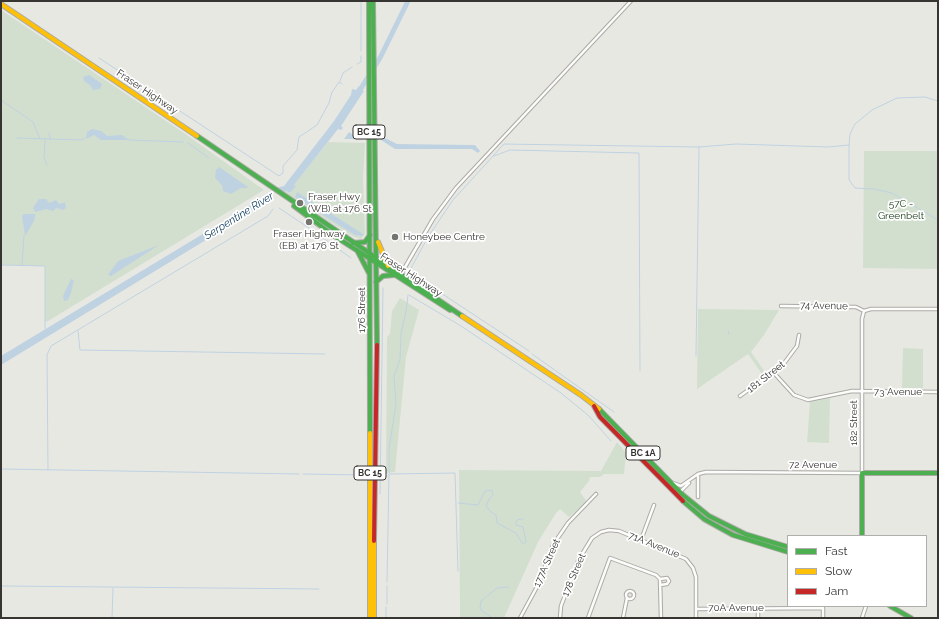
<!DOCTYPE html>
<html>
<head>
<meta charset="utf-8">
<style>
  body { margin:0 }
  #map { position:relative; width:939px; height:619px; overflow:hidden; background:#e8e8e3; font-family:Raleway,sans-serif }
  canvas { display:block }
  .frame { position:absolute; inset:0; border:2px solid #363532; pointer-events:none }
  .legend { position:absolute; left:787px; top:535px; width:140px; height:72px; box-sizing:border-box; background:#fff; border:1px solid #afaead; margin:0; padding:5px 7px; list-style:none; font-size:12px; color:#363532 }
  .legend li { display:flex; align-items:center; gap:8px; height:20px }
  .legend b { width:20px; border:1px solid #afaead }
</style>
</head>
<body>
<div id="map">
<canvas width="939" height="619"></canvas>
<div class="frame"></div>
<ul class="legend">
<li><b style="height:5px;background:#4caf50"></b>Fast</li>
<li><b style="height:5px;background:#ffc107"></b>Slow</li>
<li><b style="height:5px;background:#c62828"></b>Jam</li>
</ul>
</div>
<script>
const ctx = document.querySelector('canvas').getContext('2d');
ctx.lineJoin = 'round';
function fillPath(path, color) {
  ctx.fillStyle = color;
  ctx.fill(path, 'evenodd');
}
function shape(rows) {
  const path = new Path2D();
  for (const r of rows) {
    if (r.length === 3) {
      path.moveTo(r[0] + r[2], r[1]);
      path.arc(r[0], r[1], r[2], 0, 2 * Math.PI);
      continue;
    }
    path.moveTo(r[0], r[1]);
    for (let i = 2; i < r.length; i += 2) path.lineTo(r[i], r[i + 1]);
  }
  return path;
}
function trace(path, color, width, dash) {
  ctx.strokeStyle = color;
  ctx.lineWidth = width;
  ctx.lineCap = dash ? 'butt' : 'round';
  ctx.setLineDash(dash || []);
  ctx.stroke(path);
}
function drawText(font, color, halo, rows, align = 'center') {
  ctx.font = font + ' Raleway,sans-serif';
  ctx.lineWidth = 3.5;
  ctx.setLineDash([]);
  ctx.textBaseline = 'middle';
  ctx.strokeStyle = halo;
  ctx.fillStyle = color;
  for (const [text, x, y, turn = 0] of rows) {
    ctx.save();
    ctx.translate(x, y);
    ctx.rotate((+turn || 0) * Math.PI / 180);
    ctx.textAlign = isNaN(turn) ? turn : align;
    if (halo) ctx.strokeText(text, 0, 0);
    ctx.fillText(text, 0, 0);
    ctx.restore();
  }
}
const green = shape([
  [1,10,184,133,264,190,48,321,45,322,45,266,1,265],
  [328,142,365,143,363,178,365,234,361,239,354,237,283,193,286,191,290,193,294,185],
  [864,151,938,151,938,269,863,268],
  [400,298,419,310,406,357,395,472,386,473,387,337,390,334,392,311],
  [698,309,779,310,764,335,751,352,767,375,764,377,748,354,697,389],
  [903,348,923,349,923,388,902,388],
  [830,398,829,443,807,442,810,402],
  [617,442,626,453,624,474,604,474,600,477,590,477,589,481,580,492,587,502,569,517,560,509,556,513,538,542,504,618,460,618,459,470,601,471]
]);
const water = shape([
  [89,75,102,84,100,89,93,90,90,85,84,81,83,77],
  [359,86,364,91,341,126,343,128,341,130,338,129,294,185,296,186,290,193,286,191,283,193,1,365,1,356,264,197,276,188,284,186,334,121,351,95,352,89,356,90],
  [92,129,101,131,107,136,122,135,129,140,101,140,94,135,86,139,87,132],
  [349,132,353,135,359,135,359,139,344,139],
  [381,136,397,144,472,145,475,145,480,151,478,153,472,149,395,149,381,140],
  [219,167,248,187,247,188,241,188,231,194,223,191,222,185,215,178,216,170],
  [297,192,363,234,363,236,355,235,318,212,295,197],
  [39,199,46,199,49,203,56,200,59,204,65,202,66,208,63,210,56,208,53,211,46,209,35,212,33,208],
  [24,214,35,214,35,216,34,221,25,236,22,216],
  [159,245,111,276,108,275,118,261],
  [71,279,74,280,71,293,68,300,64,301,63,296]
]);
const pier = shape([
  [274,187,284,194,276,200,266,194]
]);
const stream = shape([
  [361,1,361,51],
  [99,58,279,176,283,173,283,166,297,150,299,137,317,125,329,103,332,92,339,82,342,84],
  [357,64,361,62,361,56],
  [340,81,343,73,352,67],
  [1,100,33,122,40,139],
  [938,101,925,97,897,98,872,110,855,124,850,134,849,145,849,180,855,188,874,189,892,193,938,220],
  [49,133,50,139],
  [17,138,81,140,85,138],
  [45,140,44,157,47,165],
  [129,140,183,142],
  [188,143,209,158],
  [494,156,510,150,639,153,640,371],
  [279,208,312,230],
  [320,236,351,258],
  [1,265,45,266,45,329],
  [22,265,24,236],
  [408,295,406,312,401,333,400,360,394,376,396,404,389,449,389,472,390,474,455,473,458,571],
  [409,295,461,326,561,393,589,416,611,441],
  [78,331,80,350,325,354],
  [728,331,729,334],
  [529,351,409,272,428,237,453,200,504,144,699,147,736,144,828,147,849,145],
  [532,354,614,412],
  [696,356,699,147],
  [1,469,299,474],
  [48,470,47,355,51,346,268,216,273,209],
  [303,474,362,475],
  [380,494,383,288],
  [458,503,478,505,485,491,492,490,493,495,489,499,486,506,491,512,496,515,497,523,516,533,522,543,525,543,526,541,523,527,516,525,516,522,517,520,523,519],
  [387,582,389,474],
  [1,586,319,589],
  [387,604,387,586],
  [112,618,113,588],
  [386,618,386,607],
  [493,618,482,611,480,608,481,601,497,588,509,587]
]);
const river = shape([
  [358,93,380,58,408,1]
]);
const street = shape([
  [401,274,433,219,456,188,631,1],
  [781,306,856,307,864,311],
  [864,311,871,309,938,309],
  [774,373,794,395,808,400,852,391,938,392],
  [740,396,782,366,797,346,799,335],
  [698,474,698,497],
  [673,483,681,486,698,474,706,472,862,473,862,319,864,311],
  [680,492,689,483],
  [641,540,654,505],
  [660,579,661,618],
  [660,585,667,584,669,581,667,578,660,579],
  [630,595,4],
  [696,609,823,608,823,618],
  [758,609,758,618],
  [520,618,538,585,553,545,568,523,596,494],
  [560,618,561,606,578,561,592,538,601,532,609,530,619,531,686,559,693,568,696,577,696,618],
  [588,618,610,558,656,575,660,579],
  [623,618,627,598],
  [862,618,866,606]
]);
const fast = shape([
  [369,1,370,433],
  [373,1,377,345],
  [197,136,462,316],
  [294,206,333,235,450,310],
  [353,243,365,242,370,235],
  [357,250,369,273],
  [376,282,383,276,394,275],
  [599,409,683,495,709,516,745,534,788,547],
  [683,501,704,519,733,535,788,552],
  [862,536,862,473,938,473],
  [890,606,911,618]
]);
const slow = shape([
  [1,4,197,136],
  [378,242,388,266],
  [462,316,581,395,599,409],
  [370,433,370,618],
  [374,541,374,618]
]);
const jam = shape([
  [594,406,600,417,683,501],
  [374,541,377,345]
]);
const markers = [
  [300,203,4,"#747470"],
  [309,222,4,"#747470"],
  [395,237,4,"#747470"]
];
const shields = [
  [369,132,32],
  [643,453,34],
  [370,473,32]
];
const shieldNames = [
  ["BC 15",369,132],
  ["BC 1A",643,453],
  ["BC 15",370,473]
];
const streetNames = [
  ["Fraser Highway",147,92,34],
  ["Fraser Highway",411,275,33],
  ["74 Avenue",824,306,1],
  ["176 Street",362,310,-90],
  ["181 Street",766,377,-38],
  ["73 Avenue",898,392],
  ["182 Street",854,423,-90],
  ["72 Avenue",813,465],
  ["71A Avenue",654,545,22],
  ["177A Street",547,563,-66],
  ["178 Street",574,575,-67],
  ["70A Avenue",736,608]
];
const poiNames = [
  ["Fraser Hwy",308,197],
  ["(WB) at 176 St",308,209],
  ["Fraser Highway",309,234,"center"],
  ["(EB) at 176 St",309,246,"center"],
  ["Honeybee Centre",403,237]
];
const parkNames = [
  ["57C -",901,204],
  ["Greenbelt",901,216]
];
const waterNames = [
  ["Serpentine River",239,216,-32]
];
fillPath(green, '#d2dfcf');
fillPath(water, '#bfd2e1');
fillPath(pier, '#e8e8e3');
trace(stream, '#bfd2e1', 1);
trace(river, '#bfd2e1', 5);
trace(street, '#abaaa6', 4.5);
trace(fast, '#abaaa6', 6);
trace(slow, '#abaaa6', 6);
trace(jam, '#abaaa6', 6);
trace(street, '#fcfcfb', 2.5);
trace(fast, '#4caf50', 4);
trace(slow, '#ffc107', 4);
trace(jam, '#c62828', 4);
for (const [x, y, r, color] of markers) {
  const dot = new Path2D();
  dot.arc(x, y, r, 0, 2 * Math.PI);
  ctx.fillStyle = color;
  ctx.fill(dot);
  trace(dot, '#fff', 1.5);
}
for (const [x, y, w] of shields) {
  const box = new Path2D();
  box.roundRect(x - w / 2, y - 7, w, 14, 3);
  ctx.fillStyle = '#fff';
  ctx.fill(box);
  trace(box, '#363532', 1);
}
drawText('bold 9px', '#363532', null, shieldNames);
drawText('10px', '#363532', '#fff', streetNames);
drawText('10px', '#363532', '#fff', poiNames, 'left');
drawText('10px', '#163914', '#fff', parkNames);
drawText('italic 11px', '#184465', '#fff', waterNames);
</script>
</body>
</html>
